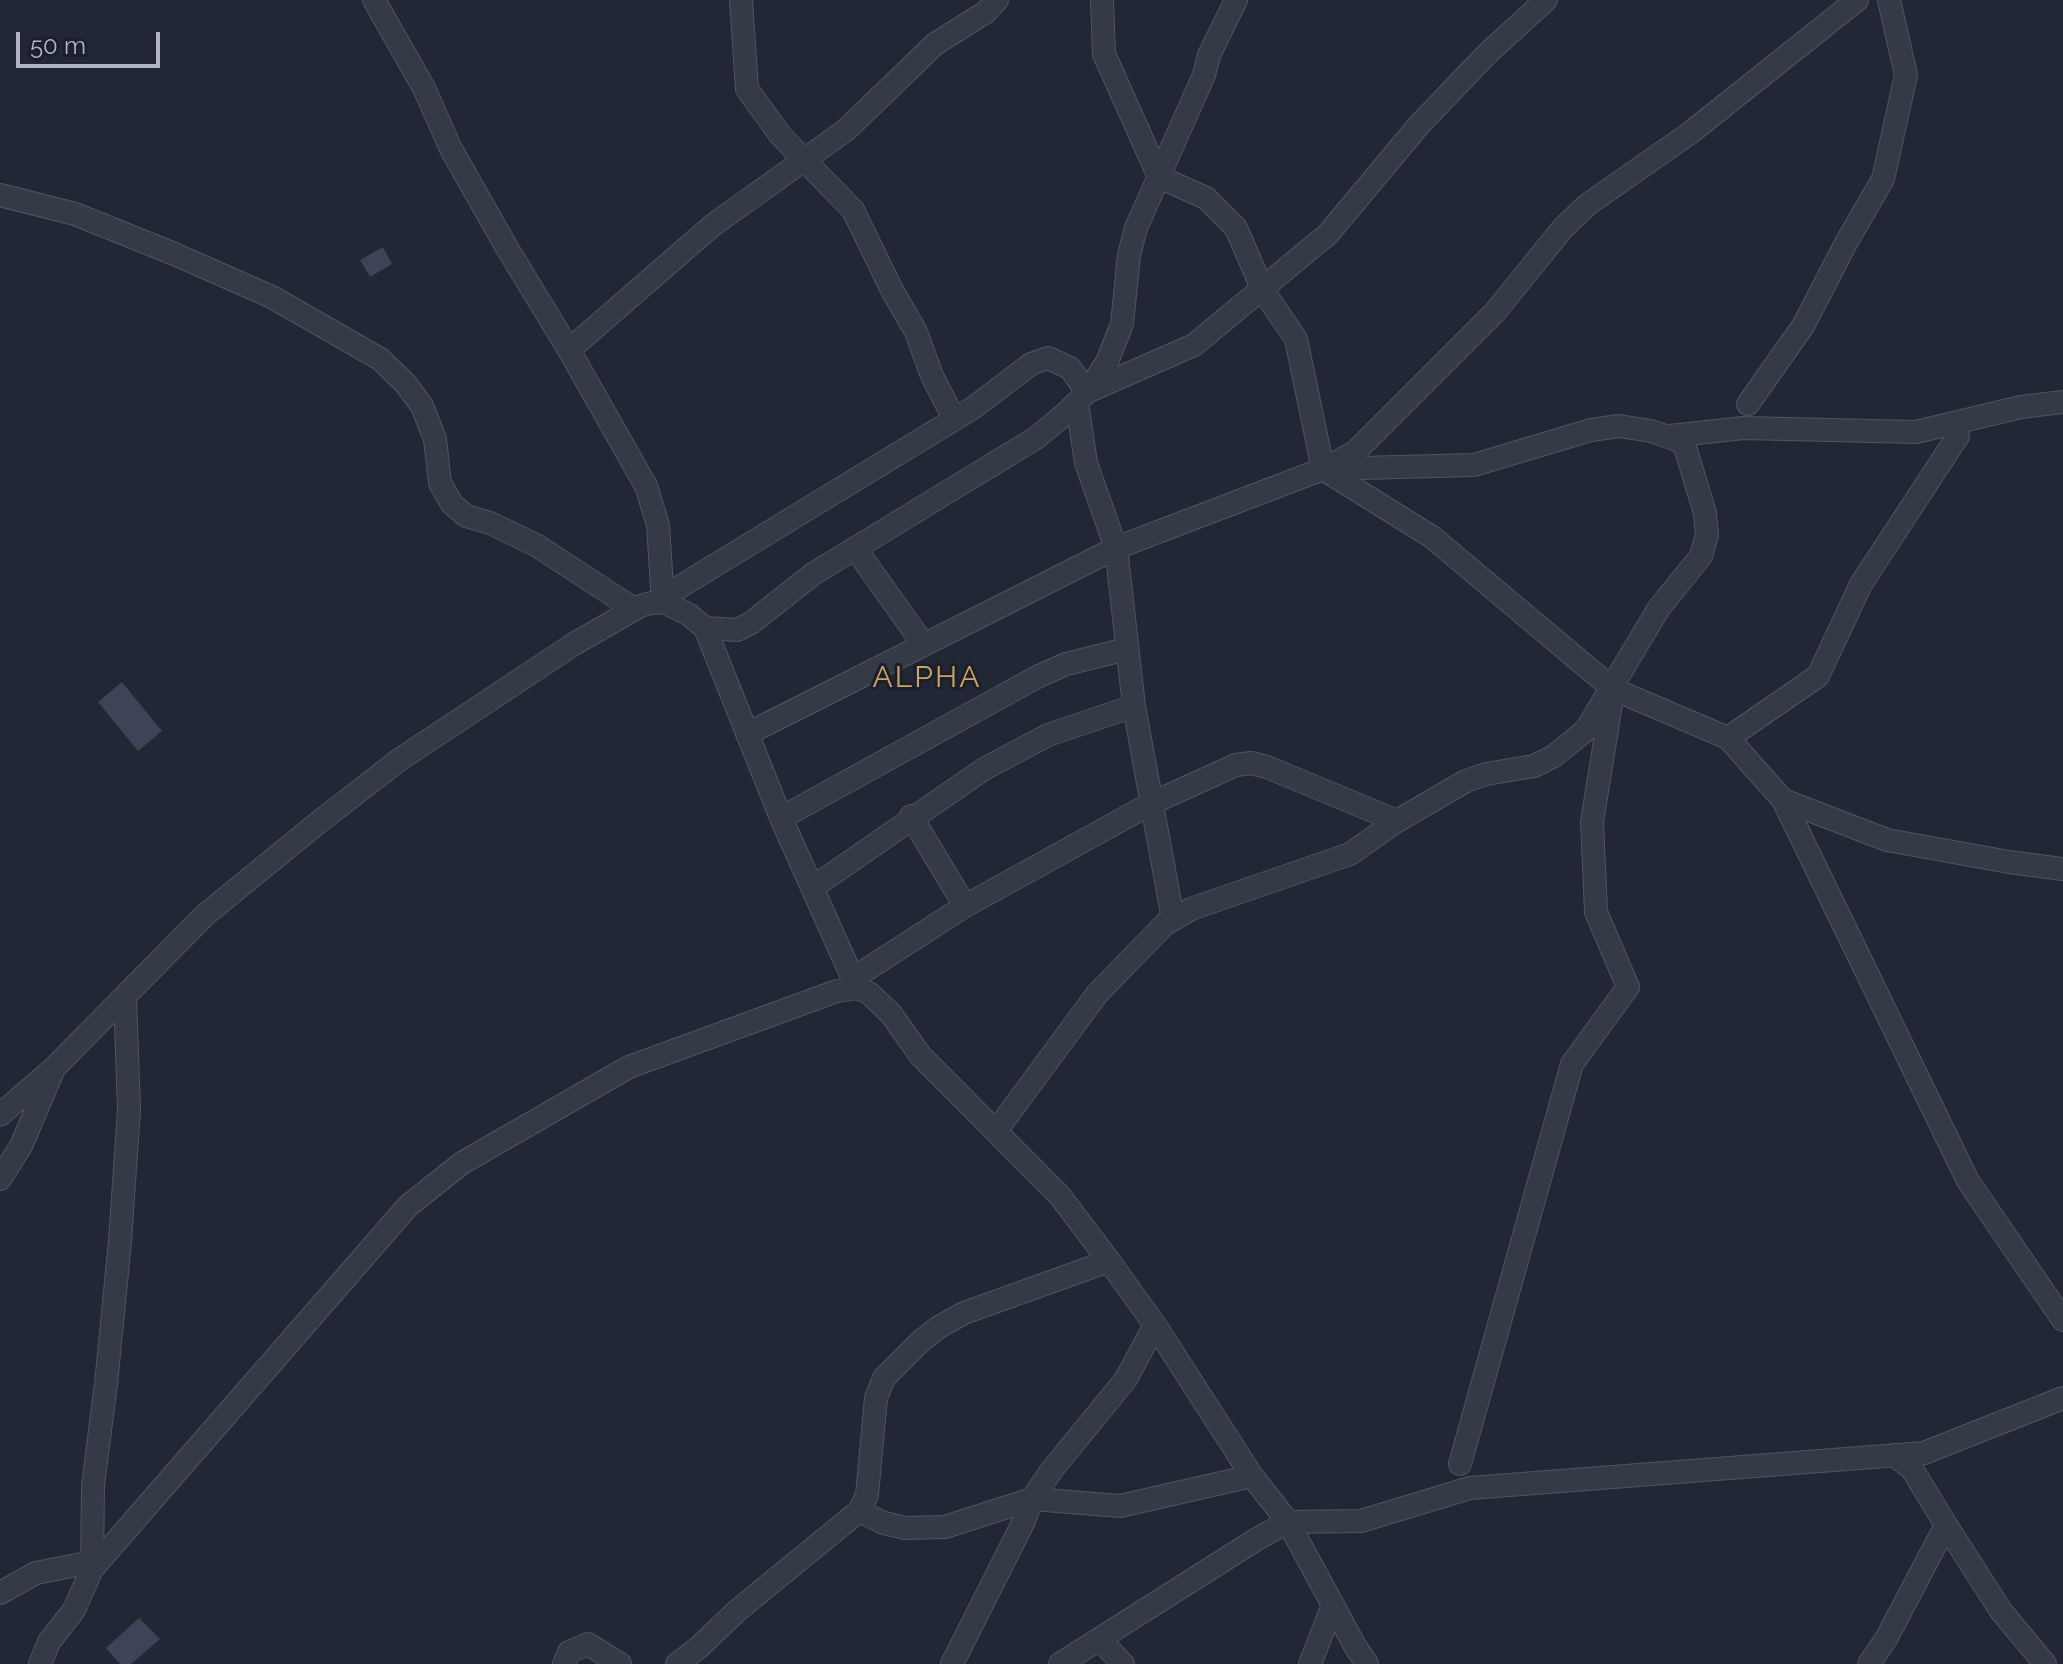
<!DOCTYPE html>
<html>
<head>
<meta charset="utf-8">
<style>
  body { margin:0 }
  #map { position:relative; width:2063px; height:1664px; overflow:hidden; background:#222736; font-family:Raleway,sans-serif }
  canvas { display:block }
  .scale { position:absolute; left:16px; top:32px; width:144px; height:36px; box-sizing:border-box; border:4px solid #b0b4c4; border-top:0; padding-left:10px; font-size:24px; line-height:28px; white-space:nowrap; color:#b0b4c4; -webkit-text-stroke:6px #1b1f2c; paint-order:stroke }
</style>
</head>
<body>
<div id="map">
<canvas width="2063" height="1664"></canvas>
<div class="scale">50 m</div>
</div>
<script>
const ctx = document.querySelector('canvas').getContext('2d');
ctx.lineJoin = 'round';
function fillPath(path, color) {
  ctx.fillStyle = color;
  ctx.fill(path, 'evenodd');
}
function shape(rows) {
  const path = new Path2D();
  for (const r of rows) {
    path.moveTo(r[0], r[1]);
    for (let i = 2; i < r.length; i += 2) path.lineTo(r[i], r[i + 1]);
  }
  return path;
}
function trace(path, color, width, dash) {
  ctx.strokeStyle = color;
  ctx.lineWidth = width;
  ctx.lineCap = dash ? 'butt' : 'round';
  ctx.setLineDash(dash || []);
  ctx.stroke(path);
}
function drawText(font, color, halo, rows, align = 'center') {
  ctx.font = font + ' Raleway,sans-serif';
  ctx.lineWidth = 6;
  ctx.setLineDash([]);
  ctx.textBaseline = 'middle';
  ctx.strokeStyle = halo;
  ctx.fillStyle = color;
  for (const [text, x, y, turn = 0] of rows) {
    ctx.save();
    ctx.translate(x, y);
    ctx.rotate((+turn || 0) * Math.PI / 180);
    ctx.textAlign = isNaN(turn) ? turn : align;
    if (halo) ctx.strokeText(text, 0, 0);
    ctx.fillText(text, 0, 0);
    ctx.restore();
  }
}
const building = shape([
  [383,247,392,264,370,277,360,260],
  [122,682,162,731,138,751,98,702],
  [139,1618,160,1639,131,1664,120,1664,106,1648]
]);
const street = shape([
  [374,0,424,88,451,149,507,248,569,350,646,486,658,525,663,602],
  [741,0,747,89,781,136,853,210,892,290,916,332,932,376,948,407],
  [1102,0,1104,54,1159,177,1206,198,1236,228,1258,279],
  [0,195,75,214,172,253,272,297,380,359,405,383,422,406,435,439,440,483,452,504,466,516,490,523,536,545,634,609],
  [1262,289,1296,339,1323,469,1432,537,1613,689,1728,738,1783,800,1968,1181,2063,1320],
  [569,350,713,225,846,130,935,44,986,12,997,0],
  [1077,403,1086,463,1116,548,1134,706,1173,919],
  [1748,404,1803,326,1846,243,1883,179,1906,75,1889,0],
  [1670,436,1743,428,1916,432,2021,407,2063,402],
  [855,548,924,645],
  [663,597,973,408,1031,364,1048,358,1070,368,1087,392,1194,345,1328,234,1419,125,1487,54,1546,0],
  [705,628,781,818,857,988],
  [747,734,1116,548,1323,469,1355,452,1495,312,1563,228,1587,205,1690,133,1857,0],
  [1728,738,1818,676,1861,584,1958,436],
  [1783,800,1887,840,2009,862,2063,869],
  [911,816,965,906],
  [781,818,1037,677,1066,664,1127,649],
  [812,888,984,769,1048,735,1134,706],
  [852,979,965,906,1152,803,1236,765,1251,763,1267,767,1397,821],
  [0,1115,54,1068,205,915,319,822,399,760,574,644,640,606,651,603,663,602,688,614,705,628,737,630,751,623,813,574,1036,438,1065,414,1087,392,1107,362,1122,324,1129,255,1136,228,1204,75,1209,55,1236,0],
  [996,1131,1097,994,1165,924,1191,909,1350,854,1397,821,1466,781,1486,774,1534,766,1554,756,1586,730,1659,608,1701,556,1707,535,1705,513,1685,447,1680,441,1651,431,1619,426,1591,430,1474,465,1323,469],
  [0,1179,21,1146,52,1073],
  [1460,1464,1572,1064,1628,987,1596,912,1592,822,1612,698],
  [859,1511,884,1523,905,1528,945,1527,1032,1499,1120,1506,1252,1476],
  [1946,1525,2001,1611,2045,1664],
  [92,1569,408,1206,462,1163,629,1067,837,991,857,988,869,993,891,1014,920,1055,1060,1196,1109,1261,1155,1325,1252,1476,1288,1522,1355,1646,1367,1664],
  [0,1593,36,1573,92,1562],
  [1099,1639,1123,1664],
  [40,1664,49,1642,74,1610,92,1569,93,1485,106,1384,120,1241,129,1110,125,997],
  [564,1664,569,1652,588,1644,620,1664],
  [677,1664,698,1648,738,1610,859,1511,867,1495,876,1398,884,1378,921,1341,939,1327,964,1313,1109,1261],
  [952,1664,1024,1521,1032,1499,1051,1471,1126,1379,1155,1325],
  [1060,1664,1257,1539,1288,1522,1361,1521,1470,1488,1924,1453,2063,1398],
  [1310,1664,1333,1605],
  [1869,1664,1886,1639,1946,1525,1912,1469,1894,1455]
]);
const quarterNames = [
  ["ALPHA",927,678]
];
fillPath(building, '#3e4457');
trace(street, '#505462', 24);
trace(street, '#353a47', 22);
ctx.letterSpacing = '2px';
drawText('30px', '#cba364', '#1b1f2c', quarterNames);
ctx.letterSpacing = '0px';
</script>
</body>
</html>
